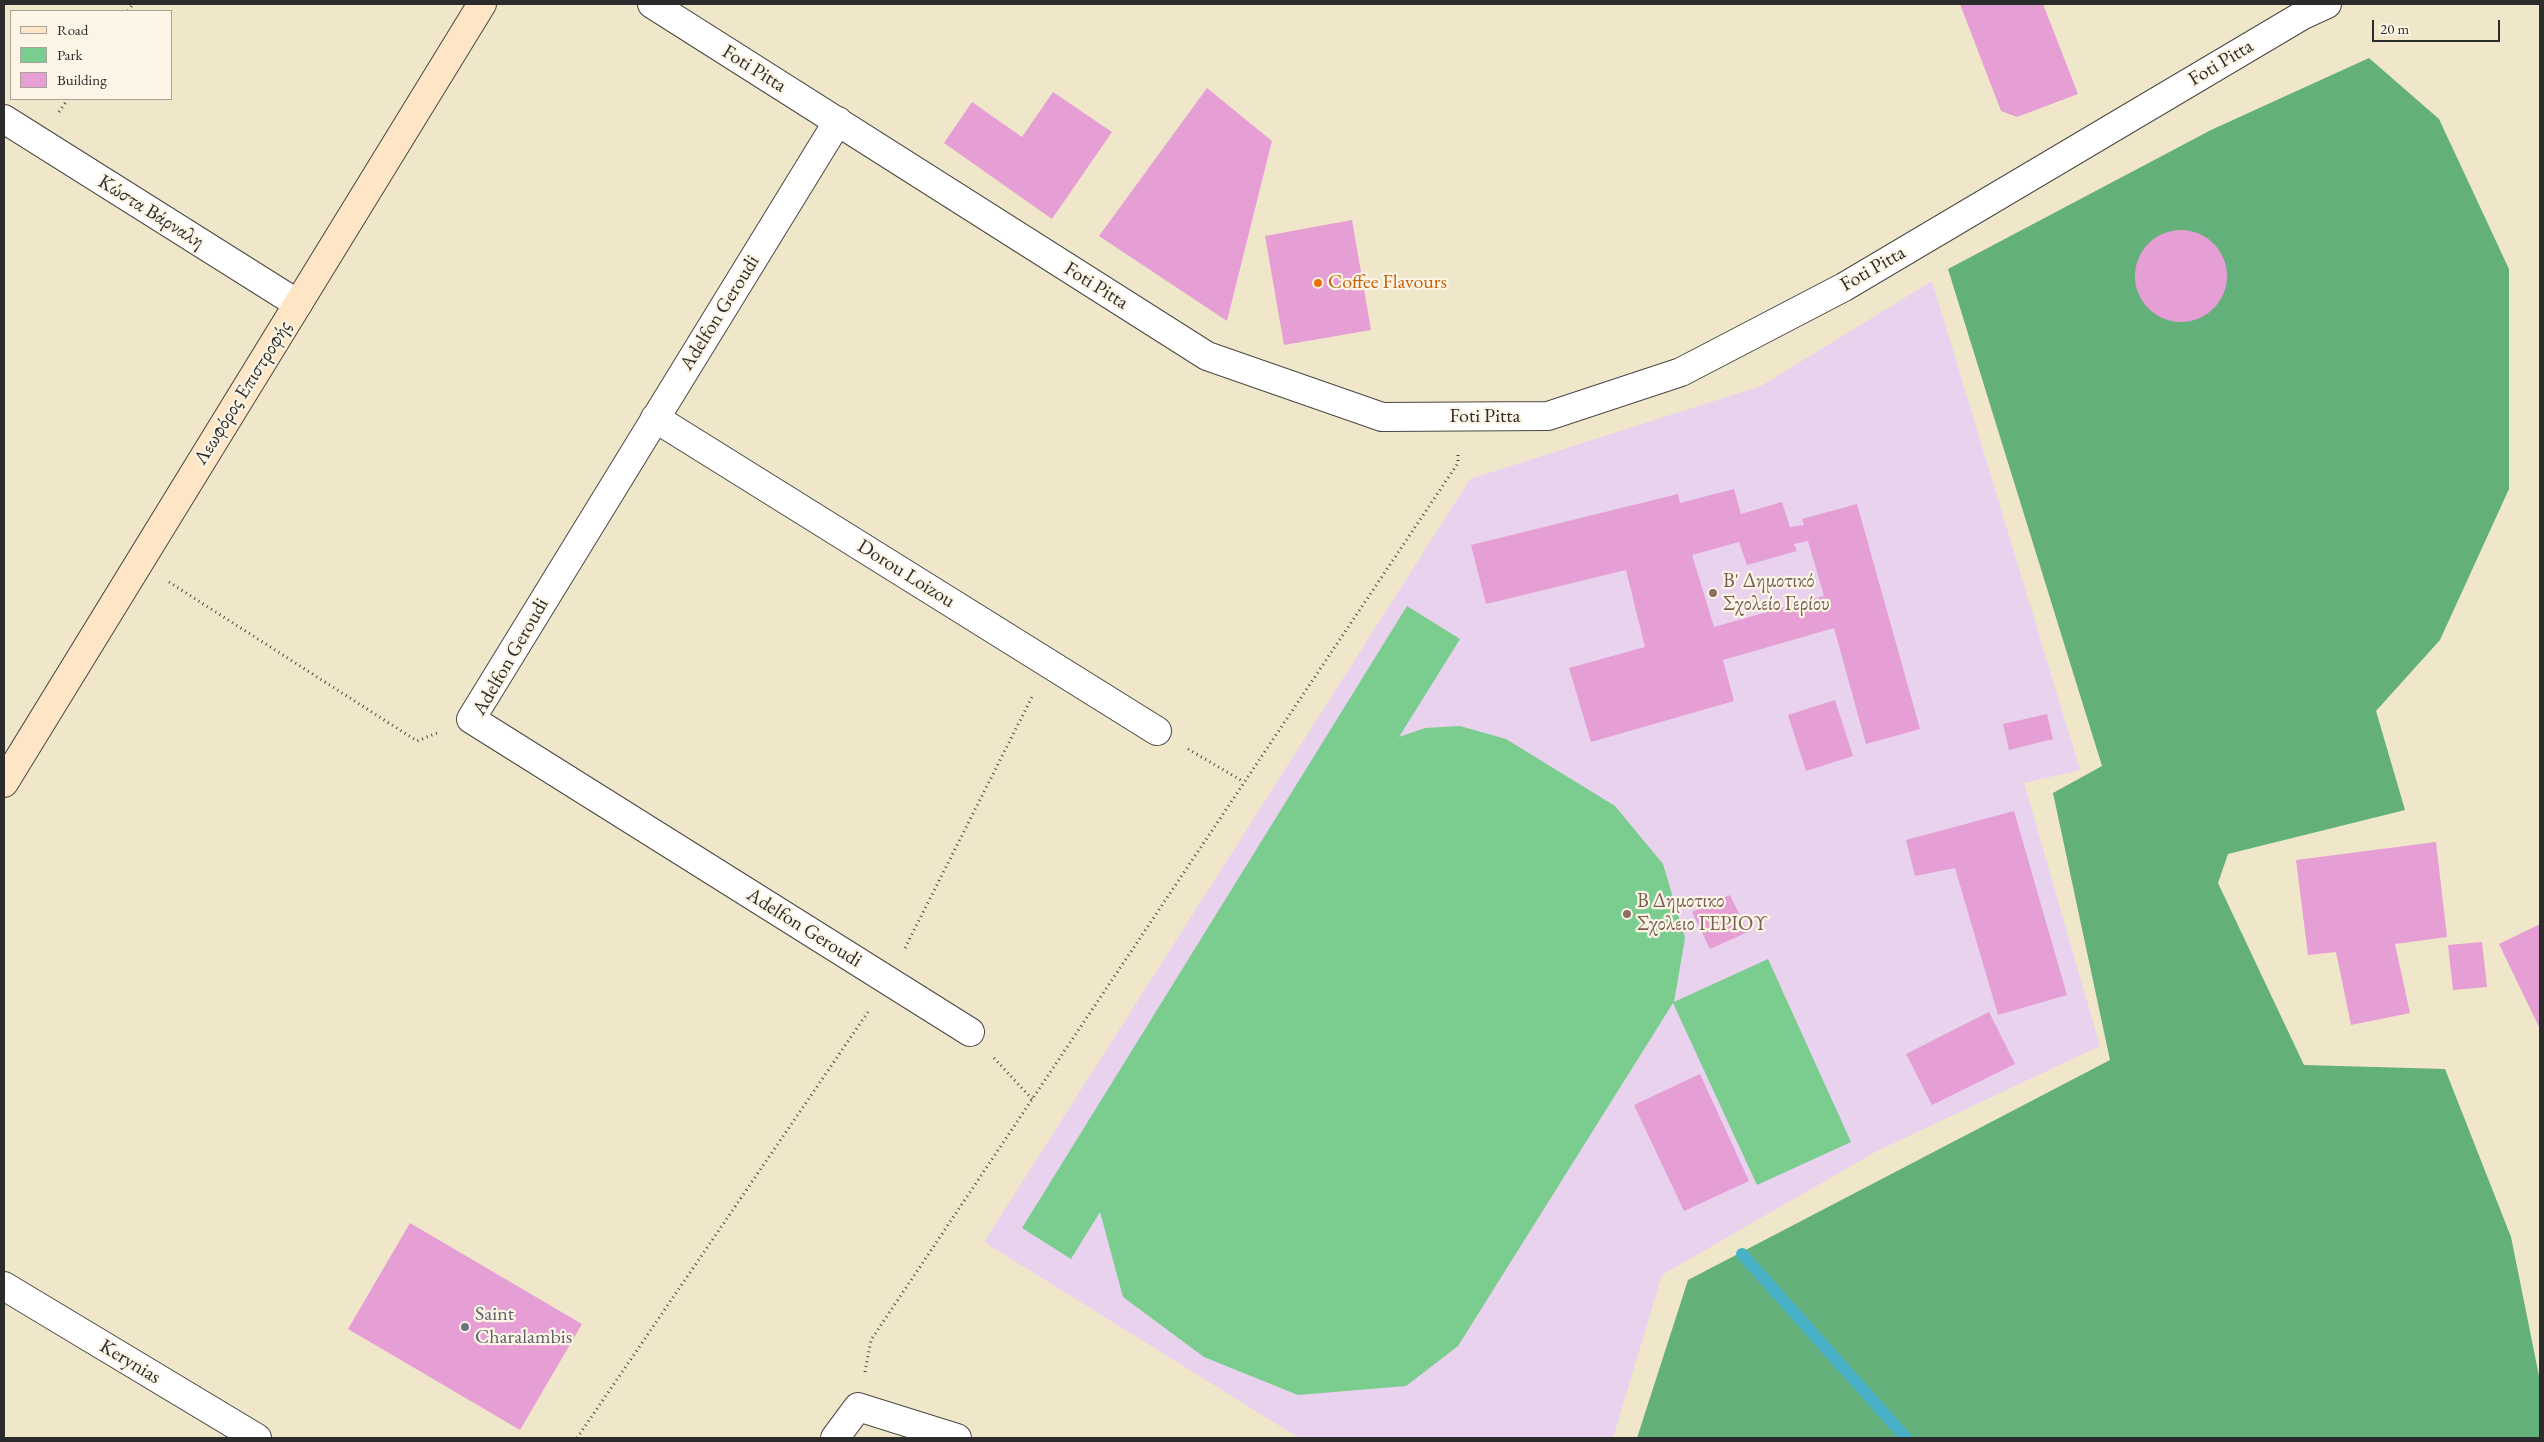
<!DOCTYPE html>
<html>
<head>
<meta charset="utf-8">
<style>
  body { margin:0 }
  #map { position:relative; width:2544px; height:1442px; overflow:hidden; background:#f0e7ca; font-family:"EB Garamond",serif }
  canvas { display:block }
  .frame { position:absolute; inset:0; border:5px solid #2b2b2b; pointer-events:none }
  .legend { position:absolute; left:10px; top:10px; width:162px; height:90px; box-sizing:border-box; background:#fcf5e5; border:1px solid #a8a49b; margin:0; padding:6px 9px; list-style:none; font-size:15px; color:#2b2b2b }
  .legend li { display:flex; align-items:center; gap:10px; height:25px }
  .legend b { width:25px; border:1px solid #a8a49b }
  .scale { position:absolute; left:2372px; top:20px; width:128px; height:22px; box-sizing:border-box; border:2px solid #2b2b2b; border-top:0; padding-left:6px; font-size:15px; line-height:18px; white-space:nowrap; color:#2b2b2b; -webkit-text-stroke:4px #fcf5e5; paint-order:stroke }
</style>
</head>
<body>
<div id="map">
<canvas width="2544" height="1442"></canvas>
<div class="frame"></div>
<ul class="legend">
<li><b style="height:6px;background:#fde5c5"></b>Road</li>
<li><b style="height:14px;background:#7acd8f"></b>Park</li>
<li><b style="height:14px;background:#e59fd5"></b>Building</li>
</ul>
<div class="scale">20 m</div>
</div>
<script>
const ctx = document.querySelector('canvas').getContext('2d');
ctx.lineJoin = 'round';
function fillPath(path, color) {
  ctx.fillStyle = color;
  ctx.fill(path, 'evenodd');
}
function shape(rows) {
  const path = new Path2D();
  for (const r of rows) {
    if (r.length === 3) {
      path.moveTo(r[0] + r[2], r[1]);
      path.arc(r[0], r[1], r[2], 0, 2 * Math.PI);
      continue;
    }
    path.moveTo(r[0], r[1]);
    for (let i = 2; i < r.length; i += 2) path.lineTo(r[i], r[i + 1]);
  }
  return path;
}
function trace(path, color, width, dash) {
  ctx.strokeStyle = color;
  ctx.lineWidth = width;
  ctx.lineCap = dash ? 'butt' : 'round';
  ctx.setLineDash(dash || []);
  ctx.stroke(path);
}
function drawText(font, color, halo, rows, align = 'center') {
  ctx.font = font + ' "EB Garamond",serif';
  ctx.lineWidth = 4.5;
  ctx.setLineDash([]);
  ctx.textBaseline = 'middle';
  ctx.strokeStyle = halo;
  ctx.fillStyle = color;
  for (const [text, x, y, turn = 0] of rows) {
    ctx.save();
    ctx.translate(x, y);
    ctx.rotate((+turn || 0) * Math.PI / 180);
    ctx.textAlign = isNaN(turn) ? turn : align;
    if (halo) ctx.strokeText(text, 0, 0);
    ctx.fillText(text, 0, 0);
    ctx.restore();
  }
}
const built = shape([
  [1932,281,2080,770,2024,783,2100,1046,1877,1151,1662,1275,1613,1438,1299,1438,984,1242,1470,479,1761,386]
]);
const green = shape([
  [1407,606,1460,639,1399,737,1425,728,1460,726,1506,739,1615,806,1663,864,1685,938,1674,1002,1768,959,1851,1142,1757,1185,1673,1003,1458,1346,1406,1386,1298,1395,1204,1357,1123,1297,1100,1212,1071,1259,1022,1228]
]);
const forest = shape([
  [2369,58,2439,119,2509,269,2509,489,2440,640,2376,711,2405,810,2228,854,2218,883,2304,1065,2445,1069,2511,1237,2540,1381,2540,1438,1637,1438,1688,1280,2110,1060,2053,793,2102,766,1948,269,2211,130]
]);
const stream = shape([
  [1742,1254,1906,1438]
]);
const building = shape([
  [1960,4,2043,4,2078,94,2017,117,2001,111],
  [1207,88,1272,141,1227,321,1099,236],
  [1053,92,1112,132,1052,219,944,143,972,102,1022,137],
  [1352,220,1371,330,1284,345,1265,236],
  [2181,276,46],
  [1734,489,1741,514,1782,502,1790,527,1804,525,1802,519,1857,504,1920,729,1866,744,1834,628,1723,660,1734,701,1591,742,1569,668,1645,647,1626,570,1486,604,1471,545,1678,494,1680,503],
  [1808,541,1824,596,1714,627,1692,555,1739,542,1747,565,1797,551,1794,544],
  [1835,700,1853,756,1806,771,1788,715],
  [2047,714,2053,739,2009,750,2003,724],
  [2014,811,2067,995,1998,1015,1955,868,1915,876,1906,840],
  [2436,842,2447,937,2395,944,2410,1013,2351,1025,2336,952,2308,955,2296,860],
  [1730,895,1748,932,1710,949,1692,912],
  [2540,924,2540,1029,2499,944],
  [2482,942,2487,987,2453,990,2448,945],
  [1989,1012,2015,1064,1932,1105,1906,1054],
  [1700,1074,1749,1181,1684,1211,1634,1105],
  [410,1223,582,1324,520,1430,348,1329]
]);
const path = shape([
  [128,11,133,4],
  [59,112,68,99],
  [169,582,417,741,437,733],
  [1188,749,1244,782],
  [905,948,1033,695],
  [994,1058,1032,1099],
  [865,1372,871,1340,1458,463,1458,452],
  [577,1438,868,1012]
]);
const street = shape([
  [652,4,1207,356,1382,417,1548,416,1681,372,1844,287,2303,15,2327,4],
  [4,119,298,304],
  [838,121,471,719,970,1032],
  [655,418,1157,731],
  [4,1286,257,1438],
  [835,1438,858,1407,957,1438]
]);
const secondary = shape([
  [4,783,482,4]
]);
const markers = [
  [1318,283,5,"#e8710a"],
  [1713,593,5,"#8d6e63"],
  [1627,914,5,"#8d6e63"],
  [465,1327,5,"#6b7280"]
];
const streetNames = [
  ["Foti Pitta",2221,63,-31],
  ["Foti Pitta",754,69,32],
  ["Κώστα Βάρναλη",151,212,32],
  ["Foti Pitta",1873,269,-30],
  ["Foti Pitta",1096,286,32],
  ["Adelfon Geroudi",720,313,-58],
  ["Λεωφόρος Επιστροφής",243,393,-58],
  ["Foti Pitta",1485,417],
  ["Dorou Loizou",906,574,32],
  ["Adelfon Geroudi",511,657,-60],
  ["Adelfon Geroudi",804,928,32],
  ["Kerynias",130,1362,31]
];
const foodNames = [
  ["Coffee Flavours",1328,283]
];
const educationNames = [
  ["Β' Δημοτικό",1723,582],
  ["Σχολείο Γερίου",1723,605],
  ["Β Δημοτικο",1637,902],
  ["Σχολειο ΓΕΡΙΟΥ",1637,925]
];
const worshipNames = [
  ["Saint",475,1315],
  ["Charalambis",475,1338]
];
fillPath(built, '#e8d2ee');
fillPath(green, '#7acd8f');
fillPath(forest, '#63b07a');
trace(stream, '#49b1c7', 12);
fillPath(building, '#e59fd5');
trace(street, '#494743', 30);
trace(secondary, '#494743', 30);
trace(path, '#494743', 3, [1, 4]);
trace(street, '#fff', 28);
trace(secondary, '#fde5c5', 28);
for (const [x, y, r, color] of markers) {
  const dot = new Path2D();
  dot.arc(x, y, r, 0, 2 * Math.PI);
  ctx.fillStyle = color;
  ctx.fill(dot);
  trace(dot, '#fcf5e5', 2);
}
drawText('20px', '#2b2b2b', '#fcf5e5', streetNames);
drawText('20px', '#c56008', '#fcf5e5', foodNames, 'left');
drawText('20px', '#785e54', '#fcf5e5', educationNames, 'left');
drawText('20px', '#5b616d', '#fcf5e5', worshipNames, 'left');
</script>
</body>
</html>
